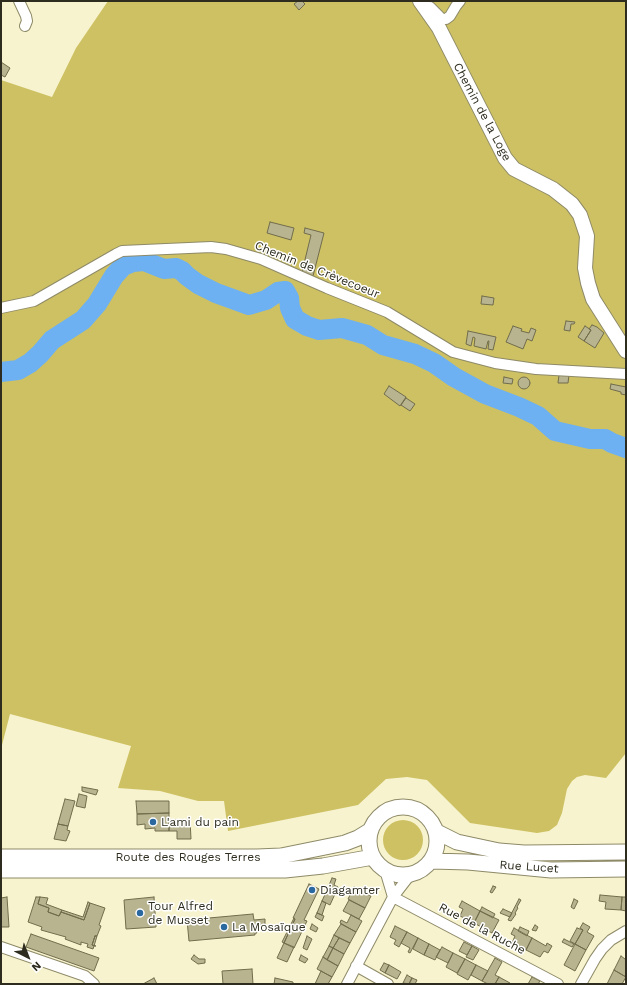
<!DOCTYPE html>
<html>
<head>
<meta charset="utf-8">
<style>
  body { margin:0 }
  #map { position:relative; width:627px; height:985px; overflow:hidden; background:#f7f3ce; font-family:"Work Sans",sans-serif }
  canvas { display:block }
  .frame { position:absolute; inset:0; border:2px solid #2e2c1e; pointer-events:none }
  .north { position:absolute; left:8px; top:937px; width:40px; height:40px; -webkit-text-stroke:3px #fff; paint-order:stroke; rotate:138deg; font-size:11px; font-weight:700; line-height:16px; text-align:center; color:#2e2c1e }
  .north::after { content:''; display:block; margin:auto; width:14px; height:18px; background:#2e2c1e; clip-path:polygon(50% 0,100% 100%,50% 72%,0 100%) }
</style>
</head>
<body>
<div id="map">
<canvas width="627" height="985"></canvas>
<div class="frame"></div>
<div class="north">N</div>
</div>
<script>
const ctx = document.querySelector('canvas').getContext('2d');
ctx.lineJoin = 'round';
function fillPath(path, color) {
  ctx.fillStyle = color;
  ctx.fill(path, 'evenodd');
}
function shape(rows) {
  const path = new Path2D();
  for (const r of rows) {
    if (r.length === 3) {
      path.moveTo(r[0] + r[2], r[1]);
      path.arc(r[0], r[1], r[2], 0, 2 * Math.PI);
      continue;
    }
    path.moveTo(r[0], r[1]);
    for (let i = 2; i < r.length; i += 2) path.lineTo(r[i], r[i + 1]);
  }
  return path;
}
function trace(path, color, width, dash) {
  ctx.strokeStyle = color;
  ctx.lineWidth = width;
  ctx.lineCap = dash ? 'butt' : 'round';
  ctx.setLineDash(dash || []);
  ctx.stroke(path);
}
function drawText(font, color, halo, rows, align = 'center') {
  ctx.font = font + ' "Work Sans",sans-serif';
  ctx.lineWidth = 3;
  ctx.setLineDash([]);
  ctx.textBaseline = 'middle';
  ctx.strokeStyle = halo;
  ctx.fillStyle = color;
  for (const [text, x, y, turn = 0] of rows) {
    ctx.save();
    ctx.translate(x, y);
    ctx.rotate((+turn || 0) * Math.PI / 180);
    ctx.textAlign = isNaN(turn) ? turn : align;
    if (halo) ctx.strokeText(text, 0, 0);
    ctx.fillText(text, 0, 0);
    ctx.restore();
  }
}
const green = shape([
  [108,1,626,1,626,753,606,778,585,775,577,777,572,781,567,789,562,813,557,825,549,831,537,833,470,823,427,780,407,777,386,779,358,805,228,831,224,801,198,801,160,791,118,788,131,746,10,714,1,749,1,80,52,97,76,48],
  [403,840,20]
]);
const river = shape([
  [1,372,18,370,30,363,40,354,52,340,83,320,97,304,114,276,123,266,133,262,144,261,164,269,176,268,182,271,187,276,198,284,216,293,249,305,266,300,278,292,285,291,289,298,290,308,295,319,307,326,319,330,342,328,367,335,383,345,415,354,434,363,454,377,485,394,519,407,538,416,555,431,590,439,605,439,612,443,626,448]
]);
const building = shape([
  [298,1,302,1,305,4,299,10,294,4,298,1],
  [1,62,10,68,5,77,1,75,1,62],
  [270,222,294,228,291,240,267,233,270,222],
  [305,228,324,233,313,276,302,272,311,235,304,233,305,228],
  [482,296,494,298,493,305,481,304,482,296],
  [566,321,575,322,574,324,571,324,570,331,564,330,566,321],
  [592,325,597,327,604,333,595,348,584,341,591,330,589,329,592,325],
  [513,326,522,329,521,331,529,333,531,328,536,330,532,341,527,339,523,349,506,342,513,326],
  [585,326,591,330,584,341,578,337,585,326],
  [468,331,496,337,493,350,488,349,489,341,488,341,486,349,474,346,475,338,473,337,471,346,466,344,468,331],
  [559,375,569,375,568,383,558,383,559,375],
  [524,383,6],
  [504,377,513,379,512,384,503,383,504,377],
  [611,384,626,387,626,395,621,394,621,392,610,389,611,384],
  [389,386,406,397,400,406,384,394,389,386],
  [406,398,415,404,410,411,401,405,406,398],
  [82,787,98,790,96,795,82,791,82,787],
  [79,794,87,796,85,808,76,806,79,794],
  [65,799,75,801,68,826,58,824,65,799],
  [136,801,169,801,169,813,137,814,136,801],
  [169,813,169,831,155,831,155,828,145,829,145,824,137,825,137,814,169,813],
  [169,820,190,820,191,839,177,839,177,831,169,831,169,820],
  [58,824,68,826,67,830,70,831,66,841,54,839,58,824],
  [332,878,336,879,334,885,338,887,335,894,327,890,332,878],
  [309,884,319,889,304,920,307,921,294,948,284,943,295,919,293,918,309,884],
  [493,886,496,887,492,893,490,892,493,886],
  [354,887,371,896,365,908,348,899,354,887],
  [327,890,335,894,330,905,322,901,327,890],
  [600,895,622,897,621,910,605,909,606,902,599,901,600,895],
  [7,897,9,927,1,927,1,898,7,897],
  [36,897,40,897,38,904,49,908,48,912,59,916,61,912,84,920,90,903,105,908,99,925,101,926,97,936,95,936,92,945,96,946,94,946,93,949,87,947,88,944,81,942,81,945,65,939,66,937,41,930,42,927,28,922,36,897],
  [40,897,48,898,46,904,62,910,59,916,48,912,49,908,38,904,40,897],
  [154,897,156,927,126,929,124,900,154,897],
  [622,897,626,897,626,911,621,910,622,897],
  [519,899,521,900,517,907,518,908,515,913,516,914,511,921,508,920,519,899],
  [574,899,578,901,574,909,571,907,574,899],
  [349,900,365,908,359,919,343,911,349,900],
  [322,901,326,903,322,915,317,913,322,901],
  [462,901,480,911,474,923,460,916,463,909,459,907,462,901],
  [88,902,90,903,84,920,61,912,62,910,83,917,88,902],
  [482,907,495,914,493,918,480,911,482,907],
  [503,909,512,913,510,917,500,913,503,909],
  [480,911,499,920,492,933,474,923,480,911],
  [317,913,324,916,322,921,315,917,317,913],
  [253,914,254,920,265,919,265,926,255,927,257,933,255,933,255,935,189,941,187,920,253,914],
  [351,915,362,921,356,932,340,923,341,920,347,923,351,915],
  [294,918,295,919,284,943,282,942,294,918],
  [583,923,590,927,587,932,594,936,586,950,575,944,583,930,580,928,583,923],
  [312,924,318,928,316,932,310,929,312,924],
  [341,924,356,932,350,943,334,935,341,924],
  [535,925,538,927,536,931,532,930,535,925],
  [395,926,407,932,399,947,394,944,396,940,390,937,395,926],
  [520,927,529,931,527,936,518,931,520,927],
  [514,928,532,938,526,950,512,943,515,936,511,934,514,928],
  [577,928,583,930,575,944,570,941,577,928],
  [407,932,418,938,410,953,408,952,410,948,401,943,407,932],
  [31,934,99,958,94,971,26,947,31,934],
  [334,935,339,938,333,948,329,946,334,935],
  [95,936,97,936,94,946,92,945,95,936],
  [307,936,312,939,307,950,303,948,307,936],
  [339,938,350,943,344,954,333,948,339,938],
  [418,938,429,944,424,955,413,949,418,938],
  [532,938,546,946,547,943,552,946,548,953,544,951,540,957,526,950,532,938],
  [564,939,574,944,572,947,562,942,564,939],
  [464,942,472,946,467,955,459,951,464,942],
  [284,943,294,947,287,962,277,958,284,943],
  [429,944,440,950,435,960,424,955,429,944],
  [575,944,586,950,575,971,564,965,575,944],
  [329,946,333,948,327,960,323,957,329,946],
  [472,946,479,950,473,960,466,957,472,946],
  [442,947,453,953,448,963,436,957,442,947],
  [333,948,344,954,338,966,327,960,333,948],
  [453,953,465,959,457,973,446,967,453,953],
  [194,955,199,959,205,959,205,963,198,964,191,959,194,955],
  [301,955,308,959,305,963,299,960,301,955],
  [621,956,625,959,626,958,626,977,614,970,621,956],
  [323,957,338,966,332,977,317,969,323,957],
  [495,958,502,962,495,975,499,977,495,984,488,984,482,981,495,958],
  [465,959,476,965,468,980,457,974,465,959],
  [384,963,389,965,385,973,380,970,384,963],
  [389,965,401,972,397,979,385,973,389,965],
  [476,965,488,971,482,981,471,975,476,965],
  [252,969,253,984,223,984,222,971,252,969],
  [614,970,626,977,622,984,607,984,614,970],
  [321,971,332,977,328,984,315,984,321,971],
  [407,975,412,978,409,984,403,983,407,975],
  [499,977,510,983,510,984,495,984,499,977],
  [532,977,540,981,538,984,528,984,532,977],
  [154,978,157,984,143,984,154,978],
  [275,978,293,982,293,984,274,984,275,978],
  [412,978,417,980,415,984,409,984,412,978]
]);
const street = shape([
  [19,1,26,16,27,21,25,26],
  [430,7,442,19,446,19,450,16,456,6,460,1],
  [1,308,34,301,116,254,122,251,211,247,226,249,261,259,327,288,387,312,453,352,495,363,536,369,626,374],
  [385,870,393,897],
  [393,897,558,984],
  [1,947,85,976,94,984],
  [356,966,388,984],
  [347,984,393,897,410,875],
  [581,984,595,959,602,949,611,940,626,931]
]);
const secondary = shape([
  [420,1,439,28,505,158,514,169,553,189,572,204,580,215,587,236,585,268,588,283,593,299,626,351]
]);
const primary = shape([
  [403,841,34],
  [437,832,457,842,499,851,524,853,626,852],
  [1,857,257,857,281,856,345,843,358,838,371,830],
  [432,861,468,862,551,870,626,869],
  [1,870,285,870,323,866,373,857]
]);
const markers = [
  [153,822,4,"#2a689f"],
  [312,890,4,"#2a689f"],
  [140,913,4,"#2a689f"],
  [224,927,4,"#2a689f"]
];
const streetNames = [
  ["Chemin de la Loge",482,112,62],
  ["Chemin de Crèvecoeur",317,270,22],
  ["Route des Rouges Terres",188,857],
  ["Rue Lucet",529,867,4],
  ["Rue de la Ruche",482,929,28]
];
const poiNames = [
  ["L'ami du pain",161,822],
  ["Diagamter",320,890],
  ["Tour Alfred",148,906],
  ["de Musset",148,920],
  ["La Mosaïque",232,927]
];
fillPath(green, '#cec163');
trace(river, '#6db1f2', 20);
fillPath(building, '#b8b490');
trace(building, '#716d4c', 1);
trace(street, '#8e8a68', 12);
trace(secondary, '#8e8a68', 16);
trace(primary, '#8e8a68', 17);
trace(street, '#fff', 10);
trace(secondary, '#fff', 14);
trace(primary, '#fff', 15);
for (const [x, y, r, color] of markers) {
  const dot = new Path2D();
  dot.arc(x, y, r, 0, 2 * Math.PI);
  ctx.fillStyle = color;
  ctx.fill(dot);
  trace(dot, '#fff', 1.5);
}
drawText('12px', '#2e2c1e', '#fff', streetNames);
drawText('12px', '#2e2c1e', '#fff', poiNames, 'left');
</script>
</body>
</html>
